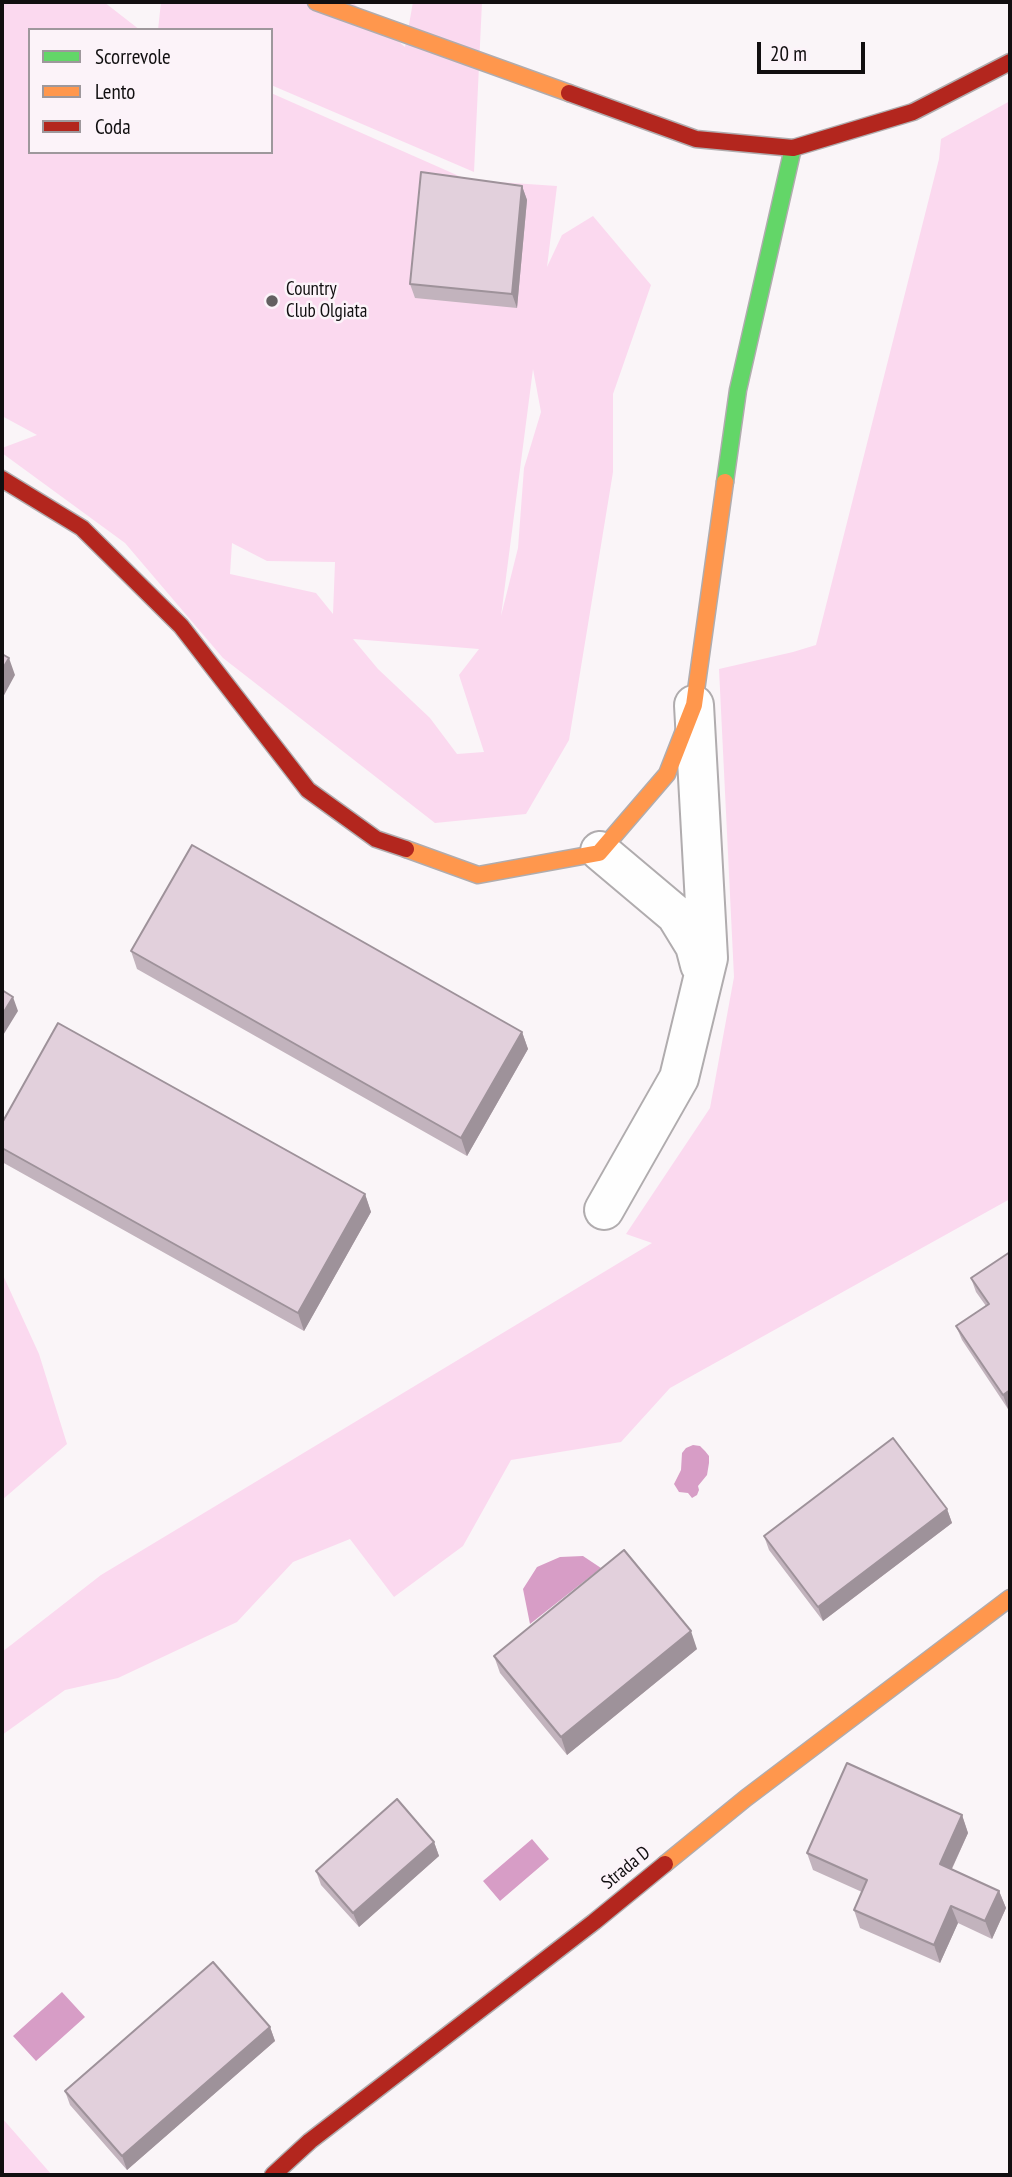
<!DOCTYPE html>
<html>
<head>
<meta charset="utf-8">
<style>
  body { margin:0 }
  #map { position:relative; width:1012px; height:2177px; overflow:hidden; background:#faf5f8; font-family:"PT Sans Narrow",sans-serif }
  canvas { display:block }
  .frame { position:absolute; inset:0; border:4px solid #110f10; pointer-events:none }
  .legend { position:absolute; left:28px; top:28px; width:245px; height:126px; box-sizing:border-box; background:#fcf3f9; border:2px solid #9e989c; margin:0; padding:9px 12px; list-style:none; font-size:21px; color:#110f10 }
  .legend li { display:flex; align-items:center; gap:14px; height:35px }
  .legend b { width:35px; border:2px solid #9e989c }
  .scale { position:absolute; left:757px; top:42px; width:108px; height:32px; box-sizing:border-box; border:4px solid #110f10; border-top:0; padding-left:9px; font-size:21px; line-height:24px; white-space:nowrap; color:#110f10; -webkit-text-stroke:5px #fcf3f9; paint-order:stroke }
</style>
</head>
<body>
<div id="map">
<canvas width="1012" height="2177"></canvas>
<div class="frame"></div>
<ul class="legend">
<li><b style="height:9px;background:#63d668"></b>Scorrevole</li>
<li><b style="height:9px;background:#ff974d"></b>Lento</li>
<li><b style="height:9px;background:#b3261e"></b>Coda</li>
</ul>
<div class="scale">20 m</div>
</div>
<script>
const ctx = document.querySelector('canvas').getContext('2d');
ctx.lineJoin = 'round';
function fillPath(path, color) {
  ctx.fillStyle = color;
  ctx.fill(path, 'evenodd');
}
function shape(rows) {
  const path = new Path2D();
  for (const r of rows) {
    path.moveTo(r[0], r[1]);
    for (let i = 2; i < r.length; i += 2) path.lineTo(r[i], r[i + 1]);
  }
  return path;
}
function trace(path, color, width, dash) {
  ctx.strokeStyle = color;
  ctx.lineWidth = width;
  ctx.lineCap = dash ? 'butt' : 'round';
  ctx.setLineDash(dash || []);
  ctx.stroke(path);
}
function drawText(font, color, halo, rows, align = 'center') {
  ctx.font = font + ' "PT Sans Narrow",sans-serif';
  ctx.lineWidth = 5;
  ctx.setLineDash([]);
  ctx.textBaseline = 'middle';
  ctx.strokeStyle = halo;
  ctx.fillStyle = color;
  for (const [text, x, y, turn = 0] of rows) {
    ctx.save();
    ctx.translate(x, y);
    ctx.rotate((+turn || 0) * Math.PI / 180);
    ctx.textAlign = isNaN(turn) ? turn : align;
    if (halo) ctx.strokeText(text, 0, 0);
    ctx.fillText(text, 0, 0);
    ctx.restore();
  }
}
const green = shape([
  [2,2,104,2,140,30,30,30,30,152,271,152,271,93,468,180,557,186,547,267,562,235,593,216,651,285,613,394,613,472,569,740,526,814,435,823,223,658,125,543,2,453,2,448,37,435,2,416],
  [533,369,541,412,524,468,518,548,501,616],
  [232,543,267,561,335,562,333,614,316,593,230,574],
  [353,639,479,649,459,675,484,752,457,754,430,718,378,669],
  [161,2,352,2,405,47,413,2,482,2,474,172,271,85,271,30,158,30],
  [1010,101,1010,1199,670,1388,621,1442,511,1460,463,1546,394,1597,350,1539,293,1562,237,1622,118,1678,65,1690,2,1735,2,1652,101,1575,652,1243,626,1234,710,1108,734,977,719,669,793,652,816,645,939,159,941,139],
  [2,1273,39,1354,67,1444,2,1500],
  [2,2118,52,2175,2,2175]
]);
const water = shape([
  [693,1445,700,1446,705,1451,709,1456,709,1463,707,1475,698,1486,699,1490,697,1495,692,1498,688,1493,679,1492,674,1484,681,1470,682,1453,686,1448],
  [583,1556,601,1568,530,1624,523,1589,537,1567,560,1557],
  [532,1839,549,1859,500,1901,483,1881],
  [62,1992,85,2017,36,2061,13,2036]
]);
const street = shape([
  [600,851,676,915,695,946,700,965],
  [604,1210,679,1078,708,958,694,705]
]);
const fast = shape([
  [725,482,738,390,793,148]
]);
const slow = shape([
  [316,2,569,93],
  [406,849,478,875,599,853,667,774,694,705,725,482],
  [665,1864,746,1798,1010,1598]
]);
const jam = shape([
  [569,93,696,139,793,148,913,112,1010,62],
  [2,479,82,528,181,626,308,790,376,839,406,849],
  [273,2175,310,2141,594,1922,665,1864]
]);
const wall = shape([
  [522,186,527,200,517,308,415,298,410,284],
  [131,951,522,1032,528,1049,467,1156,137,969],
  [2,1123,365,1194,371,1212,304,1331,2,1162],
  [1010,1252,1010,1407,1008,1409,962,1340,956,1326,986,1306,976,1292,971,1278],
  [947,1509,952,1523,823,1621,769,1550,764,1536],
  [697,1649,567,1755,500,1673,494,1656],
  [962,1815,968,1833,952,1869,999,1891,1006,1908,992,1939,958,1923,940,1963,860,1928,854,1910,862,1892,813,1870,807,1853],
  [434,1842,439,1856,359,1927,321,1885,316,1871],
  [270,2027,275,2041,127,2170,70,2105,65,2091]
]);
const shadedWall = shape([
  [522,186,527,200,517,308,512,294],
  [9,658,15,675,2,699,2,670],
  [13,997,18,1011,2,1037,2,1015],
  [522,1032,528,1049,467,1156,461,1138],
  [365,1194,371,1212,304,1331,298,1313],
  [1010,1390,1010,1407,1008,1409,1003,1395],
  [947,1509,952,1523,823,1621,818,1607],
  [691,1631,697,1649,567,1755,561,1737],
  [962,1815,968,1833,946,1881,940,1864],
  [434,1842,439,1856,359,1927,353,1913],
  [999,1891,1006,1908,992,1939,985,1921],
  [951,1906,958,1923,940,1963,934,1945],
  [270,2027,275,2041,127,2170,122,2156]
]);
const building = shape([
  [421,172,522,186,512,294,410,284,421,172],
  [2,654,9,658,2,670,2,654],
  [192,845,522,1032,461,1138,131,951,192,845],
  [2,990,13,997,2,1015,2,990],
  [58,1023,365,1194,298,1313,2,1148,2,1123,58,1023],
  [1010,1252,1010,1390,1003,1395,956,1326,989,1304,971,1278,1010,1252],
  [893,1438,947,1509,818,1607,764,1536,893,1438],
  [624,1550,691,1631,561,1737,494,1656,624,1550],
  [847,1763,962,1815,940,1864,999,1891,985,1921,951,1906,934,1945,854,1910,867,1880,807,1853,847,1763],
  [397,1799,434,1842,353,1913,316,1871,397,1799],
  [213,1962,270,2027,122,2156,65,2091,213,1962]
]);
const markers = [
  [272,301,7,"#636061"]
];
const poiNames = [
  ["Country",286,290],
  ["Club Olgiata",286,312]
];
const streetNames = [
  ["Strada D",626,1868,-39]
];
fillPath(green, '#fbd9ef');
fillPath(water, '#d79dc6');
trace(street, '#b0acae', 42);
trace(fast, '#b0acae', 19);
trace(slow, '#b0acae', 19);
trace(jam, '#b0acae', 19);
trace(street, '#fefefe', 38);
trace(fast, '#63d668', 16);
trace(slow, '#ff974d', 16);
trace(jam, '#b3261e', 16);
fillPath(wall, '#c2b3bd');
fillPath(shadedWall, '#9e929a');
fillPath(building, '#e2d0dc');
trace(building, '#9e929a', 2);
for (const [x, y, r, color] of markers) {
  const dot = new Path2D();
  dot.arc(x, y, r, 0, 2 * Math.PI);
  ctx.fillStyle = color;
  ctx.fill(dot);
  trace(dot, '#fcf3f9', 2.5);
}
drawText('19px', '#110f10', '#fcf3f9', poiNames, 'left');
drawText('19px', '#110f10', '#fcf3f9', streetNames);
</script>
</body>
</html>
